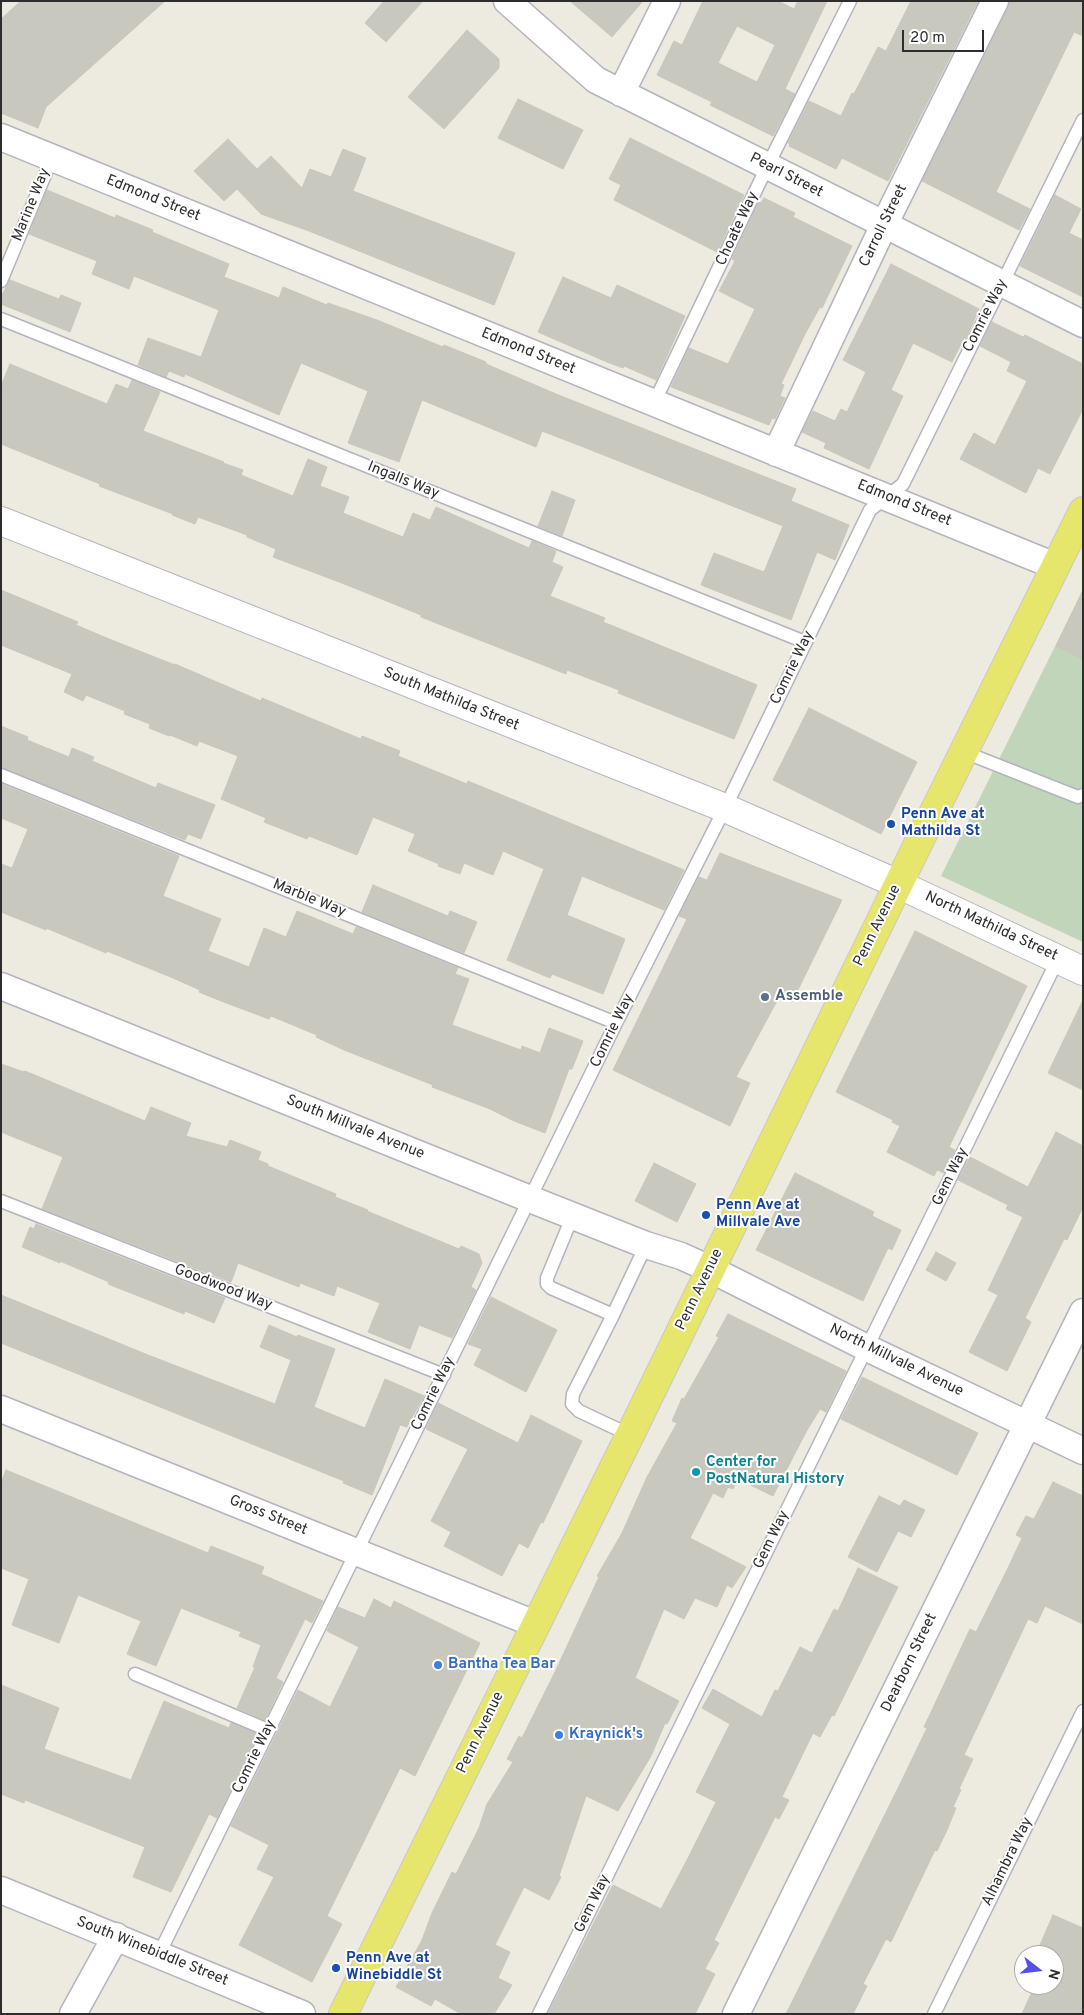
<!DOCTYPE html>
<html>
<head>
<meta charset="utf-8">
<style>
  body { margin:0 }
  #map { position:relative; width:1084px; height:2015px; overflow:hidden; background:#edeae0; font-family:Overpass,sans-serif }
  canvas { display:block }
  .frame { position:absolute; inset:0; border:2px solid #2d2d2d; pointer-events:none }
  .north { position:absolute; left:1014px; top:1945px; width:50px; height:50px; box-sizing:border-box; background:#fff; border:1px solid #ababab; border-radius:50%; rotate:106deg; font-size:14px; font-weight:700; line-height:20px; text-align:center; color:#2d2d2d }
  .north::after { content:''; display:block; margin:auto; width:18px; height:22px; background:#554eec; clip-path:polygon(50% 0,100% 100%,50% 72%,0 100%) }
  .scale { position:absolute; left:902px; top:30px; width:82px; height:22px; box-sizing:border-box; border:2px solid #2d2d2d; border-top:0; padding-left:6px; font-size:15px; line-height:18px; white-space:nowrap; color:#2d2d2d; -webkit-text-stroke:4px #fff; paint-order:stroke }
</style>
</head>
<body>
<div id="map">
<canvas width="1084" height="2015"></canvas>
<div class="frame"></div>
<div class="north">N</div>
<div class="scale">20 m</div>
</div>
<script>
const ctx = document.querySelector('canvas').getContext('2d');
ctx.lineJoin = 'round';
function fillPath(path, color) {
  ctx.fillStyle = color;
  ctx.fill(path, 'evenodd');
}
function shape(rows) {
  const path = new Path2D();
  for (const r of rows) {
    path.moveTo(r[0], r[1]);
    for (let i = 2; i < r.length; i += 2) path.lineTo(r[i], r[i + 1]);
  }
  return path;
}
function trace(path, color, width, dash) {
  ctx.strokeStyle = color;
  ctx.lineWidth = width;
  ctx.lineCap = dash ? 'butt' : 'round';
  ctx.setLineDash(dash || []);
  ctx.stroke(path);
}
function drawText(font, color, halo, rows, align = 'center') {
  ctx.font = font + ' Overpass,sans-serif';
  ctx.lineWidth = 4;
  ctx.setLineDash([]);
  ctx.textBaseline = 'middle';
  ctx.strokeStyle = halo;
  ctx.fillStyle = color;
  for (const [text, x, y, turn = 0] of rows) {
    ctx.save();
    ctx.translate(x, y);
    ctx.rotate((+turn || 0) * Math.PI / 180);
    ctx.textAlign = isNaN(turn) ? turn : align;
    if (halo) ctx.strokeText(text, 0, 0);
    ctx.fillText(text, 0, 0);
    ctx.restore();
  }
}
const cemetery = shape([
  [1083,590,1083,942,941,876]
]);
const building = shape([
  [21,1,165,1,46,107,38,128,1,113,1,19,21,1],
  [384,1,423,1,386,42,365,23,384,1],
  [570,1,643,1,612,37,570,1],
  [703,1,778,1,794,9,798,1,827,1,785,89,795,94,773,136,710,105,712,102,657,75,674,41,682,45,703,1],
  [737,26,775,45,757,82,718,63,737,26],
  [911,1,978,1,888,181,842,158,836,169,789,146,790,144,788,143,809,101,841,116,852,93,854,94,878,47,886,51,911,1],
  [1010,1,1083,1,1083,36,1074,32,996,192,1030,209,1019,230,922,181,1008,8,1010,1],
  [467,30,499,59,499,68,444,129,408,97,467,30],
  [518,99,583,130,563,169,498,138,518,99],
  [630,138,744,195,717,252,614,200,621,185,609,179,630,138],
  [228,139,257,169,271,156,302,188,310,169,331,177,343,149,366,158,353,191,515,253,494,305,309,231,261,214,237,189,224,201,194,171,228,139],
  [47,190,115,218,116,215,153,230,152,232,229,264,224,277,279,298,283,287,327,305,328,303,377,320,443,347,444,345,486,362,486,364,556,394,796,489,791,501,849,525,835,560,817,552,791,620,701,585,714,553,764,572,783,526,586,448,542,431,536,447,422,400,399,462,348,443,368,391,301,363,279,415,185,374,184,377,169,371,166,377,138,365,148,338,201,357,219,310,134,276,129,289,92,274,97,261,29,234,47,190],
  [1055,195,1081,209,1069,233,1083,240,1083,297,1020,266,1055,195],
  [764,198,795,213,793,217,852,246,822,308,820,307,805,334,781,384,784,385,780,396,785,398,775,419,772,418,769,425,671,387,689,348,728,364,755,309,719,291,735,261,732,259,759,202,761,203,764,198],
  [891,264,979,309,966,339,964,338,952,362,913,343,891,390,903,396,869,469,824,448,826,443,802,432,813,411,835,421,841,409,847,412,866,372,843,360,891,264],
  [563,277,611,298,617,285,685,316,656,380,624,366,623,368,607,362,538,332,563,277],
  [10,280,59,299,61,295,81,303,70,332,1,304,1,297,10,280],
  [992,322,1023,337,1025,335,1083,364,1083,409,1050,474,1038,468,1026,493,960,459,974,433,995,445,1027,381,1007,371,1011,362,980,346,992,322],
  [10,364,107,404,116,384,128,389,132,380,160,392,143,431,224,462,223,463,243,470,241,475,293,496,308,459,327,467,320,486,349,497,343,513,403,537,413,513,430,520,436,507,529,548,532,541,556,551,552,562,563,567,550,596,605,618,603,622,613,626,757,685,734,739,618,693,619,690,567,670,566,674,421,617,421,615,347,585,273,557,276,549,247,537,247,535,198,517,195,524,172,515,173,514,99,486,100,484,1,444,1,386,10,364],
  [552,491,575,500,562,536,538,526,552,491],
  [1,590,78,622,76,625,109,639,175,665,175,664,261,701,262,698,361,739,362,736,400,751,398,756,467,784,468,781,684,870,664,910,582,876,567,915,625,939,603,994,552,974,550,978,507,960,544,869,503,851,493,875,464,863,460,874,438,866,439,864,408,851,415,834,373,817,357,855,309,836,307,839,264,822,266,818,221,799,238,756,199,741,197,746,170,735,169,736,149,728,150,724,124,714,125,711,86,695,83,701,64,692,72,674,1,645,1,590],
  [1083,590,1083,659,1056,646,1083,590],
  [809,708,917,762,881,834,773,780,809,708],
  [1,726,28,737,27,740,69,757,72,748,94,757,92,761,156,788,158,783,215,805,201,839,188,834,185,840,1,767,1,726],
  [1,784,179,856,163,896,221,919,208,951,249,967,264,928,286,937,297,911,353,934,356,927,458,968,455,974,469,979,452,1025,521,1050,522,1046,540,1053,549,1028,583,1041,572,1069,569,1069,545,1133,514,1121,490,1109,432,1087,433,1085,344,1050,316,1037,317,1035,271,1016,269,1019,221,1001,199,992,200,990,173,978,107,951,106,953,46,928,46,930,1,912,1,864,12,868,28,829,1,818,1,784],
  [720,853,842,900,792,1002,779,997,736,1077,750,1083,730,1126,613,1070,687,919,679,916,699,877,707,880,720,853],
  [373,885,448,916,450,911,477,922,464,953,362,912,373,885],
  [915,931,1027,986,949,1147,955,1150,944,1173,937,1170,934,1176,887,1152,900,1126,892,1122,893,1120,836,1092,915,931],
  [1083,1000,1083,1090,1048,1073,1083,1000],
  [1,1064,24,1072,25,1071,145,1121,151,1107,191,1123,186,1136,227,1147,230,1140,261,1152,258,1160,268,1164,268,1166,336,1194,335,1197,368,1210,367,1211,459,1249,461,1246,479,1254,482,1263,471,1287,476,1290,452,1338,419,1325,410,1349,368,1332,380,1303,337,1286,334,1296,300,1283,299,1287,238,1263,231,1282,42,1209,63,1157,1,1132,1,1064],
  [1056,1132,1083,1146,1083,1207,1067,1240,1064,1239,1025,1318,1031,1322,1007,1371,969,1352,998,1295,988,1290,1023,1217,1006,1209,1008,1205,958,1180,970,1157,1028,1187,1056,1132],
  [654,1163,696,1184,677,1222,635,1201,654,1163],
  [795,1173,874,1212,872,1216,901,1230,892,1250,888,1248,863,1301,756,1250,795,1173],
  [36,1224,225,1298,214,1323,185,1311,184,1314,108,1284,109,1282,60,1261,60,1263,22,1247,30,1227,34,1229,36,1224],
  [936,1252,956,1263,946,1281,926,1270,936,1252],
  [1,1295,148,1355,275,1404,291,1360,260,1347,269,1325,297,1337,298,1335,335,1349,314,1407,365,1428,385,1379,424,1396,407,1427,400,1425,372,1495,343,1483,344,1481,1,1343,1,1295],
  [491,1297,557,1330,526,1392,474,1365,482,1349,468,1344,491,1297],
  [728,1314,846,1371,826,1412,820,1409,806,1432,773,1496,738,1479,733,1489,728,1487,723,1498,713,1493,690,1538,746,1567,732,1588,727,1585,717,1607,695,1598,684,1619,664,1609,635,1678,679,1701,667,1724,665,1723,651,1756,618,1811,586,1796,559,1876,561,1877,549,1900,524,1887,495,1945,510,1952,498,1978,512,1985,494,2014,461,2014,435,1999,431,2006,396,1987,422,1940,432,1913,452,1872,456,1874,479,1828,487,1804,513,1762,507,1759,519,1736,522,1738,555,1672,599,1577,597,1576,622,1533,647,1477,677,1423,672,1421,682,1398,684,1399,719,1337,716,1336,728,1314],
  [862,1377,978,1433,957,1475,841,1419,862,1377],
  [438,1403,518,1443,531,1415,582,1441,543,1523,541,1522,528,1548,519,1543,502,1576,444,1546,451,1532,431,1521,468,1449,426,1429,438,1403],
  [6,1470,208,1553,211,1546,264,1567,261,1574,323,1601,312,1623,305,1619,276,1678,283,1682,265,1720,237,1708,255,1667,253,1667,261,1645,239,1636,241,1632,181,1608,156,1666,127,1654,141,1621,78,1595,59,1643,12,1625,29,1579,1,1568,1,1483,6,1470],
  [1053,1482,1083,1496,1083,1624,1045,1606,1037,1623,1028,1619,964,1755,973,1759,959,1789,961,1790,953,1807,956,1808,947,1830,937,1851,935,1850,891,1942,886,1939,863,1984,867,1986,853,2014,786,2014,901,1782,927,1728,924,1727,970,1629,976,1632,1008,1568,1022,1538,1016,1535,1026,1516,1034,1519,1053,1482],
  [879,1496,900,1506,904,1500,925,1510,911,1537,898,1531,877,1572,848,1557,879,1496],
  [858,1568,898,1587,834,1716,832,1715,820,1737,813,1733,782,1797,789,1800,779,1819,775,1817,714,1940,719,1943,705,1969,715,1974,695,2014,548,2014,613,1885,661,1909,687,1860,716,1802,696,1792,730,1724,702,1708,713,1689,762,1717,775,1690,778,1691,800,1647,812,1653,834,1609,838,1611,858,1568],
  [374,1599,391,1608,394,1601,480,1643,415,1776,400,1768,327,1916,342,1924,312,1982,239,1945,274,1877,257,1869,269,1845,231,1826,298,1690,330,1707,359,1647,327,1631,338,1607,365,1618,374,1599],
  [1,1685,59,1708,44,1749,131,1780,164,1701,229,1728,231,1723,258,1734,217,1818,209,1814,171,1892,133,1877,145,1847,25,1800,24,1803,1,1794,1,1685],
  [1053,1915,1083,1928,1083,2014,1022,2014,1035,1985,1054,1985,1054,1955,1049,1955,1051,1950,1040,1945,1053,1915]
]);
const lane = shape([
  [1,281,52,158],
  [1,319,805,642],
  [654,403,767,167,850,1],
  [964,752,1078,797,1083,795],
  [1,775,616,1023],
  [1,1201,444,1375],
  [573,1215,547,1278,547,1284,551,1288,613,1315],
  [630,1435,579,1411,572,1404,573,1394,613,1315,646,1245],
  [135,1674,268,1730],
  [159,1954,616,1023,725,808,870,510,903,484,1083,120],
  [539,2014,1058,959],
  [934,2014,1083,1711]
]);
const street = shape([
  [507,1,596,80,1083,324],
  [621,93,667,1],
  [1,137,1055,566],
  [776,453,884,225,995,1],
  [1,986,530,1199,646,1245,681,1256,710,1269,867,1348,1083,1451],
  [1,1409,535,1624],
  [1,1890,302,2014],
  [73,2014,116,1936],
  [736,2014,1083,1312]
]);
const secondary = shape([
  [1,521,725,808,898,884,1083,971]
]);
const primary = shape([
  [343,2014,630,1435,917,846,1083,511]
]);
const markers = [
  [891,824,5,"#1a4fb4"],
  [765,997,5,"#5c6f8a"],
  [706,1215,5,"#1a4fb4"],
  [696,1472,5,"#0f9aa8"],
  [438,1665,5,"#3f7fe0"],
  [559,1735,5,"#3f7fe0"],
  [336,1968,5,"#1a4fb4"]
];
const streetNames = [
  ["Pearl Street",786,176,27],
  ["Edmond Street",153,199,22],
  ["Marine Way",32,205,-68],
  ["Carroll Street",884,226,-64],
  ["Choate Way",738,229,-65],
  ["Comrie Way",986,316,-63],
  ["Edmond Street",528,352,22],
  ["Ingalls Way",403,481,22],
  ["Edmond Street",904,504,22],
  ["Comrie Way",793,668,-64],
  ["South Mathilda Street",451,700,22],
  ["Marble Way",309,899,22],
  ["Penn Avenue",878,926,-64],
  ["North Mathilda Street",991,927,25],
  ["Comrie Way",613,1031,-64],
  ["South Millvale Avenue",355,1128,22],
  ["Gem Way",951,1177,-64],
  ["Goodwood Way",223,1288,21],
  ["Penn Avenue",700,1290,-64],
  ["North Millvale Avenue",896,1361,26],
  ["Comrie Way",434,1394,-64],
  ["Gross Street",268,1516,22],
  ["Gem Way",772,1540,-64],
  ["Dearborn Street",910,1663,-64],
  ["Penn Avenue",481,1733,-64],
  ["Comrie Way",255,1757,-64],
  ["Alhambra Way",1008,1862,-64],
  ["Gem Way",593,1904,-64],
  ["South Winebiddle Street",152,1952,22]
];
const transitNames = [
  ["Penn Ave at",901,815],
  ["Mathilda St",901,832],
  ["Penn Ave at",716,1206],
  ["Millvale Ave",716,1223],
  ["Penn Ave at",346,1959],
  ["Winebiddle St",346,1976]
];
const serviceNames = [
  ["Assemble",775,997]
];
const cultureNames = [
  ["Center for",706,1463],
  ["PostNatural History",706,1480]
];
const shopNames = [
  ["Bantha Tea Bar",448,1665],
  ["Kraynick's",569,1735]
];
fillPath(cemetery, '#c0d5b9');
fillPath(building, '#c9c8bf');
trace(building, '#c8c7ba', 1);
trace(lane, '#b4b4bf', 15);
trace(street, '#b4b4bf', 29);
trace(secondary, '#b4b4bf', 30);
trace(primary, '#c8c8c8', 30);
trace(lane, '#fff', 12);
trace(street, '#fff', 26);
trace(secondary, '#fff', 28);
trace(primary, '#e6e66c', 28);
for (const [x, y, r, color] of markers) {
  const dot = new Path2D();
  dot.arc(x, y, r, 0, 2 * Math.PI);
  ctx.fillStyle = color;
  ctx.fill(dot);
  trace(dot, '#fff', 2);
}
drawText('15px', '#2d2d2d', '#fff', streetNames);
drawText('bold 15px', '#164399', '#fff', transitNames, 'left');
drawText('bold 15px', '#4e5e75', '#fff', serviceNames, 'left');
drawText('bold 15px', '#0d838f', '#fff', cultureNames, 'left');
drawText('bold 15px', '#366cbe', '#fff', shopNames, 'left');
</script>
</body>
</html>
